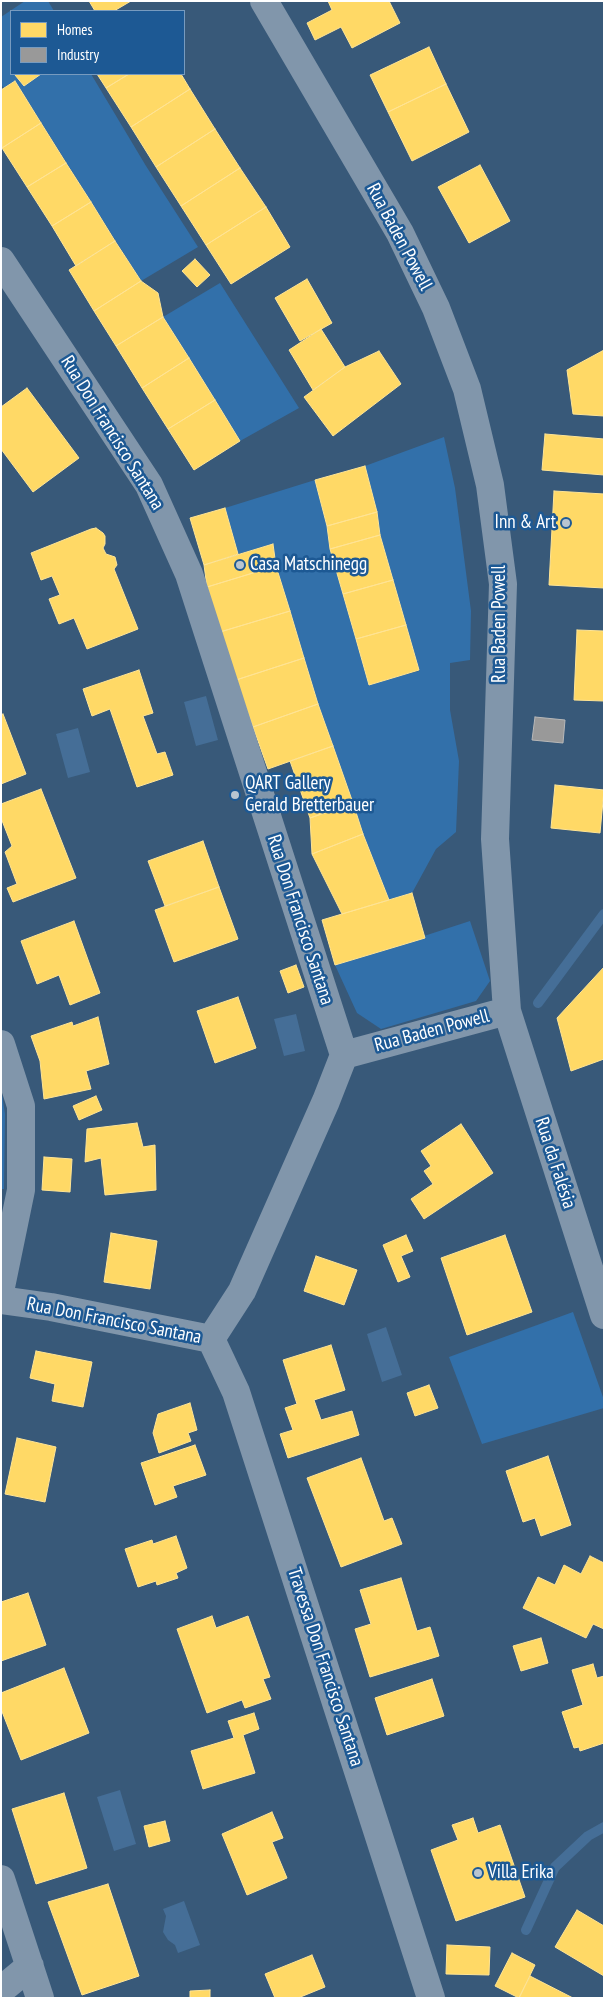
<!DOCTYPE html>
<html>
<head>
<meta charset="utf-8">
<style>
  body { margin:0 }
  #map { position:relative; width:605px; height:1999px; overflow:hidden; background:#385979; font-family:"PT Sans Narrow",sans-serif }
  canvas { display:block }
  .frame { position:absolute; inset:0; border:2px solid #fff; pointer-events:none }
  .legend { position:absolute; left:10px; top:10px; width:175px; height:65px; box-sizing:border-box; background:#1d5994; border:1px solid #779bbf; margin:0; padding:6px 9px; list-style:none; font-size:15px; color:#fff }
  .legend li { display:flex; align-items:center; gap:10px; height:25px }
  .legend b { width:25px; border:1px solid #779bbf }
</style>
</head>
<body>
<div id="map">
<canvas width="605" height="1999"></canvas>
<div class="frame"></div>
<ul class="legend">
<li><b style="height:14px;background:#ffd966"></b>Homes</li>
<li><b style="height:14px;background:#999"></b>Industry</li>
</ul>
</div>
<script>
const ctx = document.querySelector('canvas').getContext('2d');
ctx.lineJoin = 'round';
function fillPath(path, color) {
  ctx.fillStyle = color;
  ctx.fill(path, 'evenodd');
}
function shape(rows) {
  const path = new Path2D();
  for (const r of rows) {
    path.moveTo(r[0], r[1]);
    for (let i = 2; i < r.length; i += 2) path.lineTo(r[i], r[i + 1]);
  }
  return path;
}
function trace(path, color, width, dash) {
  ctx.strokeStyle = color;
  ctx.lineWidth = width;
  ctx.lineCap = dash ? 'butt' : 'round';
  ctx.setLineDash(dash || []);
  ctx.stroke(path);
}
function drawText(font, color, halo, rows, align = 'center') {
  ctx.font = font + ' "PT Sans Narrow",sans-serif';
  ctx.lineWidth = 5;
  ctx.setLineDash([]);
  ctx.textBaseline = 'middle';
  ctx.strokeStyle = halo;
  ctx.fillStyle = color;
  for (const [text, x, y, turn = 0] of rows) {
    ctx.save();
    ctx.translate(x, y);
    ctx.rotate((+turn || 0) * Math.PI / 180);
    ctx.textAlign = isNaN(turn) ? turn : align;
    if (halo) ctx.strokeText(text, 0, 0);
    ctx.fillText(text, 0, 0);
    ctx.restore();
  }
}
const green = shape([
  [25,1,48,1,54,11,11,11,11,74,91,74,146,166,198,247,141,281,15,81,4,88,1,85,1,17],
  [220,283,299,408,240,441,163,317],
  [444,437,455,488,471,611,470,660,450,663,450,710,459,761,456,832,436,849,412,893,389,900,363,834,318,704,276,566,273,544,238,554,225,508,315,480,327,526,330,549,369,684,419,671,380,535,377,512,365,466],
  [470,921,490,981,476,1001,381,1029,357,1013,335,965],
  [1,1088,5,1114,4,1189,1,1189],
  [573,1312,604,1400,604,1408,482,1444,449,1357]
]);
const water = shape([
  [206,696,218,740,196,746,184,702],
  [78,728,90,772,68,778,56,734],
  [296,1014,305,1051,284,1056,274,1019],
  [386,1327,402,1375,382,1382,367,1334],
  [120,1790,136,1844,114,1851,97,1797],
  [184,1901,200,1945,178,1953,175,1945,168,1940,163,1932,166,1916,163,1909]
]);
const homes = shape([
  [89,1,131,1,114,11,95,11,89,1],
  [328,1,389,1,400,23,352,48,341,27,315,40,307,23,332,10,328,1],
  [429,47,446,84,388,112,370,75,429,47],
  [17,74,41,74,24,86,15,75,17,74],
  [97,74,129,74,106,88,97,74],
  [129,74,181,74,190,89,131,127,106,88,129,74],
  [15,81,41,123,2,148,1,90,15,81],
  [446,84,469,132,412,161,388,112,446,84],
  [190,89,215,129,156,167,131,127,190,89],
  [41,123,66,163,27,187,2,148,41,123],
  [215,129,240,168,181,206,156,167,215,129],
  [66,163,91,202,52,226,27,187,66,163],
  [480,165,510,221,469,243,438,187,480,165],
  [240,168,266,207,206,245,181,206,240,168],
  [91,202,115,241,76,266,52,226,91,202],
  [266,207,290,247,231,284,206,245,266,207],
  [115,241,141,281,94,311,69,270,115,241],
  [195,259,210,275,197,287,182,271,195,259],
  [307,279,332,323,300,341,275,298,307,279],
  [141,281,158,293,163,317,116,346,94,311,141,281],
  [163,317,189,358,142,388,116,346,163,317],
  [321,329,345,367,313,390,289,350,321,329],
  [604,350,604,416,573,414,567,370,604,350],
  [379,351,401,384,333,436,304,397,345,367,379,351],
  [189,358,215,400,168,429,142,388,189,358],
  [27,388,79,458,33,492,1,449,1,407,27,388],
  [215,400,240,441,194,470,168,429,215,400],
  [545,434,604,439,604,475,542,470,545,434],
  [365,466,377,512,327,526,315,480,365,466],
  [554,491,604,494,604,588,549,585,554,491],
  [225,508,238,554,204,565,190,518,225,508],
  [377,512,380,535,330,549,327,526,377,512],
  [96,528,103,533,105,536,105,544,103,548,106,554,115,557,117,565,114,569,138,629,87,649,74,618,59,624,49,599,60,595,52,576,41,580,31,553,91,529,96,528],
  [380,535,393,580,343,594,330,549,380,535],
  [273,544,276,566,207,587,204,565,273,544],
  [276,566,290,611,220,632,207,587,276,566],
  [393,580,406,625,356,639,343,594,393,580],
  [290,611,304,658,236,680,220,632,290,611],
  [406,625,419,670,369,685,356,639,406,625],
  [577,630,604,631,604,701,574,700,577,630],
  [304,658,318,704,253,727,236,680,304,658],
  [139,670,153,713,143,716,157,754,165,752,173,775,137,787,110,709,92,716,83,689,139,670],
  [318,704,333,746,268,769,253,727,318,704],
  [3,714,26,774,1,784,1,715,3,714],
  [333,746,353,803,310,818,290,761,333,746],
  [555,785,604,790,600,833,551,828,555,785],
  [41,789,76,878,13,902,7,888,17,884,5,852,12,846,1,818,1,804,41,789],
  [353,803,363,834,312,854,310,818,353,803],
  [363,834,389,900,342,914,312,854,363,834],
  [203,841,219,887,165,906,148,861,203,841],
  [219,887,238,939,174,962,155,910,219,887],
  [412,893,425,938,335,965,322,920,412,893],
  [74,921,100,993,70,1005,59,975,37,984,21,941,74,921],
  [296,965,304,987,288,993,280,971,296,965],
  [604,967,604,1059,571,1071,557,1018,604,967],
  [238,997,256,1048,215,1063,197,1011,238,997],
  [98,1017,109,1064,86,1071,91,1089,44,1099,40,1061,31,1036,72,1022,73,1026,98,1017],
  [96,1096,102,1110,79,1120,73,1106,96,1096],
  [137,1123,143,1147,155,1145,156,1190,105,1195,101,1158,85,1162,87,1129,137,1123],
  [461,1124,493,1173,424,1219,411,1199,433,1184,424,1171,431,1166,421,1151,461,1124],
  [44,1157,72,1159,70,1192,42,1190,44,1157],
  [111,1233,157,1241,150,1289,104,1282,111,1233],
  [406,1235,413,1251,401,1256,410,1277,398,1282,383,1245,406,1235],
  [505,1235,532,1312,467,1335,441,1258,505,1235],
  [316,1256,357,1270,344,1305,304,1291,316,1256],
  [331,1345,345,1390,314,1400,321,1420,352,1411,359,1435,288,1458,280,1434,293,1430,285,1408,297,1404,283,1360,331,1345],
  [36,1351,92,1362,83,1407,52,1401,55,1384,30,1378,36,1351],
  [429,1385,438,1408,415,1416,407,1393,429,1385],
  [190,1403,197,1430,188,1433,191,1441,159,1453,153,1433,158,1414,190,1403],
  [17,1438,56,1447,45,1502,5,1494,17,1438],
  [195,1445,206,1475,173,1486,177,1497,155,1505,141,1463,195,1445],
  [548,1456,571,1525,541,1536,535,1518,523,1522,506,1471,548,1456],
  [361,1458,384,1521,392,1518,402,1544,341,1567,307,1478,361,1458],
  [176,1536,187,1568,176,1573,178,1578,157,1585,156,1581,138,1587,125,1549,152,1540,153,1544,176,1536],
  [590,1556,604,1563,604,1629,593,1624,586,1638,523,1608,538,1577,555,1585,564,1565,581,1574,590,1556],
  [401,1578,417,1631,430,1627,439,1656,370,1677,355,1629,371,1624,360,1590,401,1578],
  [28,1593,46,1645,1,1661,1,1602,28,1593],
  [212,1616,216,1628,248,1616,270,1677,263,1679,271,1699,245,1708,242,1700,207,1713,177,1629,212,1616],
  [541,1638,548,1663,521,1671,513,1646,541,1638],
  [593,1664,597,1678,604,1676,604,1743,580,1751,579,1747,574,1748,562,1712,583,1705,572,1670,593,1664],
  [64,1668,89,1733,21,1760,1,1709,1,1693,64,1668],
  [432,1679,444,1716,387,1735,375,1698,432,1679],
  [254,1713,259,1729,243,1735,255,1773,203,1789,191,1751,234,1738,228,1721,254,1713],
  [64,1793,87,1868,36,1884,12,1809,64,1793],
  [272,1812,283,1838,272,1842,287,1878,247,1895,222,1834,272,1812],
  [473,1818,478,1833,500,1825,525,1897,456,1921,431,1850,458,1840,452,1825,473,1818],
  [165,1821,170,1841,149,1847,144,1826,165,1821],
  [108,1884,139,1976,82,1995,48,1902,108,1884],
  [577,1910,604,1926,604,1976,555,1947,577,1910],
  [447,1945,490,1947,489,1975,446,1974,447,1945],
  [512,1953,535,1965,519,1998,495,1986,512,1953],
  [312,1955,325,1987,298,1998,275,1998,265,1974,312,1955],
  [530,1976,573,1998,519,1998,530,1976],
  [210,1990,210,1998,190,1998,190,1991,210,1990]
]);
const industry = shape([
  [535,717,565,720,563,743,532,740,535,717]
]);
const stream = shape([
  [538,1003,604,914],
  [526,1930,555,1867,588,1836,604,1827]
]);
const street = shape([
  [264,1,400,233,436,308,467,389,490,485,503,584,495,839,507,1011,604,1315],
  [1,261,149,485,189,574,344,1055,326,1101,242,1291,211,1339,51,1307,1,1300],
  [1,1044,21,1106,21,1190,1,1287],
  [344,1055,507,1011],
  [211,1339,236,1392,431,1998],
  [1,1879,40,1998],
  [1,1990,30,1966]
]);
const markers = [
  [566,523,5,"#b9c5d0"],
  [240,565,5,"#b9c5d0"],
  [235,795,5,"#b9c5d0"],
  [478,1873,5,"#b9c5d0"]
];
const streetNames = [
  ["Rua Baden Powell",399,237,62],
  ["Rua Don Francisco Santana",112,433,58],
  ["Rua Baden Powell",500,624,-90],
  ["Rua Don Francisco Santana",300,920,72],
  ["Rua Baden Powell",432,1031,-15],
  ["Rua da Falésia",555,1163,72],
  ["Rua Don Francisco Santana",114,1321,11],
  ["Travessa Don Francisco Santana",325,1667,72]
];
const poiNames = [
  ["Inn & Art",556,523,"right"],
  ["Casa Matschinegg",250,565],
  ["QART Gallery",245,784],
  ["Gerald Bretterbauer",245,806],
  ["Villa Erika",488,1873]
];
fillPath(green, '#3270aa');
fillPath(water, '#456e97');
fillPath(homes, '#ffd966');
trace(homes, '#ffe494', 1);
fillPath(industry, '#999');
trace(industry, '#b8b8b8', 1);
trace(stream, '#456e97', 10);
trace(street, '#8196ab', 28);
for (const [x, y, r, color] of markers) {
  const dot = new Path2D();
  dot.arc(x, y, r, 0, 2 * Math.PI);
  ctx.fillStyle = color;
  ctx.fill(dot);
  trace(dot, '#1d5994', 2);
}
drawText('19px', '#fff', '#1d5994', streetNames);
drawText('19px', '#fff', '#1d5994', poiNames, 'left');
</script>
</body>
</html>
